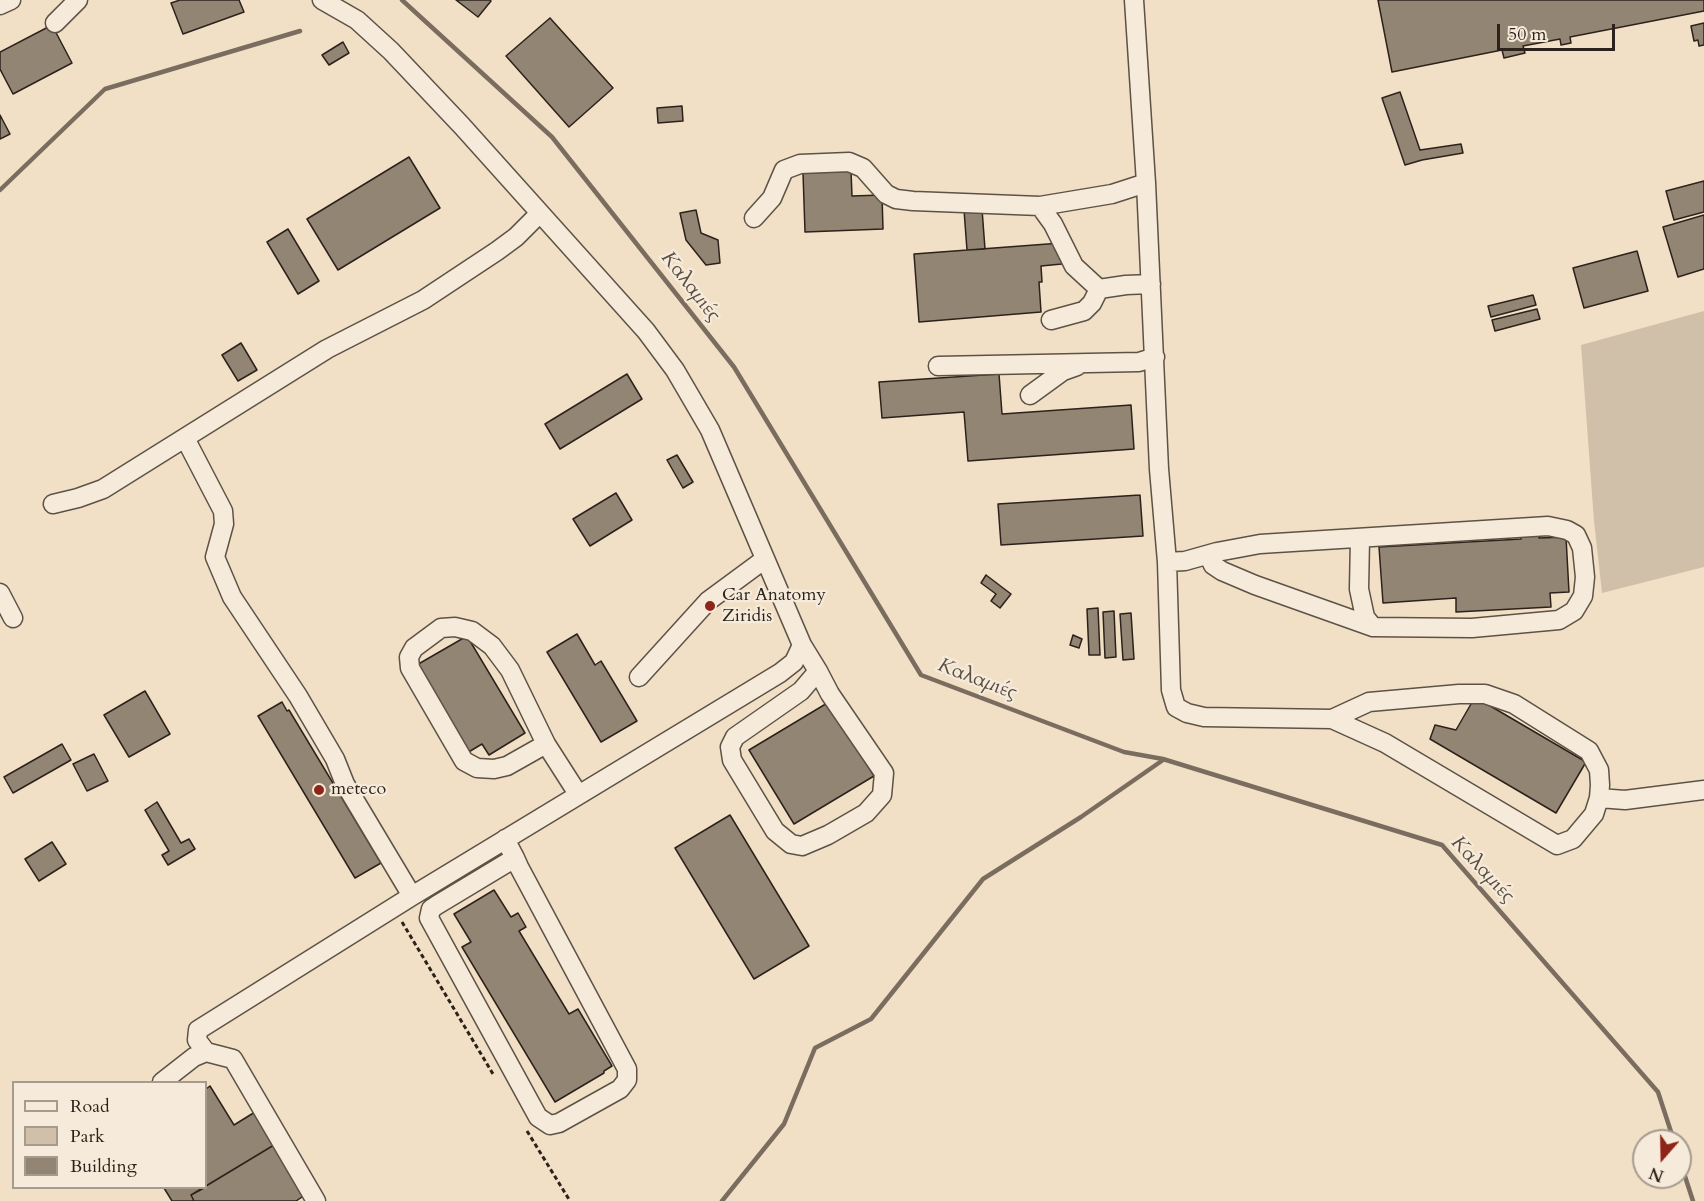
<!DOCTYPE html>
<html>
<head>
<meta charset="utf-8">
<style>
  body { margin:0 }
  #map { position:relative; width:1704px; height:1201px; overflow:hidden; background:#f1e0c6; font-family:Cardo,serif }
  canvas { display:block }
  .legend { position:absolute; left:12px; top:1081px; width:195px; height:108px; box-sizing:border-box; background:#f6ebda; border:2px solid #a59b8e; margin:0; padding:8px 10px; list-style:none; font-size:18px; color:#2c221b }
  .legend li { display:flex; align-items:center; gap:12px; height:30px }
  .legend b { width:30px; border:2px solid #a59b8e }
  .north { position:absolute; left:1632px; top:1129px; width:60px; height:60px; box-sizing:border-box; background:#f6ebda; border:2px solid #a59b8e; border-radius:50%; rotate:200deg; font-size:16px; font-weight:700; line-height:24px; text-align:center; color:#2c221b }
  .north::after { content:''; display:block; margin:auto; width:21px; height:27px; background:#8f2418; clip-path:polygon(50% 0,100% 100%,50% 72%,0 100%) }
  .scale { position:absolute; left:1497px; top:24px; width:118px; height:27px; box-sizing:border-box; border:3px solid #2c221b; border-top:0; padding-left:8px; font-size:18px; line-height:21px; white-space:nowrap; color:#2c221b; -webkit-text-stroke:4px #f6ebda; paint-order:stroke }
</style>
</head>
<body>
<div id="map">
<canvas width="1704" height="1201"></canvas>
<ul class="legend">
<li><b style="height:8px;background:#f6ebda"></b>Road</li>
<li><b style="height:16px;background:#d0c0a9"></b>Park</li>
<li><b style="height:16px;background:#928574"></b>Building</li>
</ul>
<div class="north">N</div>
<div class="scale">50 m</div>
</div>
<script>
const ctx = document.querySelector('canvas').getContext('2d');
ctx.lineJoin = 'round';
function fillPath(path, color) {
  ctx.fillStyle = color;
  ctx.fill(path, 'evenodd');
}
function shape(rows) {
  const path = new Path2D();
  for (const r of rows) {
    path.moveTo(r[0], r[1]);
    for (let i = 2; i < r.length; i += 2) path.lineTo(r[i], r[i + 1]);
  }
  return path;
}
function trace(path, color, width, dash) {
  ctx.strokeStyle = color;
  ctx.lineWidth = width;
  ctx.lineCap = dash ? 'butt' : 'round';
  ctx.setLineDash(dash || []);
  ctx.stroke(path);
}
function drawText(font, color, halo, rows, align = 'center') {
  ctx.font = font + ' Cardo,serif';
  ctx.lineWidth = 4.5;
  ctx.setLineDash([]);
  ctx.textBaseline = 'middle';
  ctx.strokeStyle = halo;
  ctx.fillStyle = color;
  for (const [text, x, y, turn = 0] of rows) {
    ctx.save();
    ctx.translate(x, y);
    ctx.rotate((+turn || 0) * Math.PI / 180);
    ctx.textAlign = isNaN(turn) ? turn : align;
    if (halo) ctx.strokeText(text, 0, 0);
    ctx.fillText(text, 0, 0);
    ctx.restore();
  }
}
const green = shape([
  [1704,311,1704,567,1602,593,1594,521,1581,345]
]);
const stream = shape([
  [402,0,552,137,734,367,921,675,1124,752,1163,759,1442,845,1658,1092,1674,1141],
  [0,190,105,89,300,31],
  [1680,1161,1693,1201],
  [722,1201,784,1124,815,1048,871,1019,983,879,1081,817,1163,760]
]);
const building = shape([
  [180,0,239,0,244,12,183,34,171,3,180,0],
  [456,0,490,0,491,1,478,17,456,0],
  [1378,0,1704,0,1704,11,1570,37,1571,43,1561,45,1560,39,1523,46,1525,53,1504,58,1502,50,1392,72,1378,0],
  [550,18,613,88,569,127,506,56,550,18],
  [1704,23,1704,45,1699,46,1698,40,1694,41,1691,26,1704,23],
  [52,25,72,63,13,94,0,69,0,52,52,25],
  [343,42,349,53,329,65,322,55,343,42],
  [1400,92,1420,150,1461,144,1463,153,1422,160,1405,165,1382,98,1400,92],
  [682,106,683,121,658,123,657,108,682,106],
  [0,115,10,134,0,139,0,115],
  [409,157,440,208,338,270,307,219,409,157],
  [851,171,852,196,882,195,883,229,805,232,803,173,851,171],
  [1704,181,1704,212,1674,220,1666,191,1704,181],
  [982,209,985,249,967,250,964,210,982,209],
  [696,210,701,233,718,240,720,263,706,265,686,240,680,213,696,210],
  [1704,215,1704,269,1678,277,1663,227,1704,215],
  [288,229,319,281,298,294,267,242,288,229],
  [1061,243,1062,264,1041,266,1042,282,1039,282,1041,312,919,322,914,254,1061,243],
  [1637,251,1648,291,1584,308,1573,268,1637,251],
  [1533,295,1536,305,1491,317,1488,306,1533,295],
  [1537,309,1540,319,1495,331,1492,320,1537,309],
  [241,343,257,370,238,381,222,355,241,343],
  [627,374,642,399,560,449,545,424,627,374],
  [999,374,1002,414,1131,405,1134,449,968,461,964,412,882,418,879,382,999,374],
  [677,455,693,482,683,488,667,460,677,455],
  [616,493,632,520,590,546,573,519,616,493],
  [1140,495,1143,536,1001,545,998,504,1140,495],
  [1539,533,1539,538,1566,537,1569,592,1550,593,1551,607,1456,612,1456,598,1383,603,1379,547,1521,539,1521,534,1539,533],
  [986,575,1011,594,1000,608,991,601,996,594,981,583,986,575],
  [1098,608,1100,655,1089,655,1087,609,1098,608],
  [1114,611,1116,657,1105,658,1103,612,1114,611],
  [1131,613,1134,659,1123,660,1120,614,1131,613],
  [577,634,595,665,601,661,637,721,601,742,547,652,577,634],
  [1073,635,1082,639,1079,648,1070,645,1073,635],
  [467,636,525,733,489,755,482,744,467,753,415,666,467,636],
  [145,691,170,734,129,757,104,715,145,691],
  [1475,697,1586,762,1556,813,1430,739,1435,725,1456,730,1475,697],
  [282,702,287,711,289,710,381,863,355,878,258,716,282,702],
  [829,702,874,776,794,824,749,750,829,702],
  [62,744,71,760,13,793,4,777,62,744],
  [94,754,108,781,87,791,73,764,94,754],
  [157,802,181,843,189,839,195,849,168,865,162,855,169,851,145,810,157,802],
  [730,815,809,946,754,979,675,848,730,815],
  [52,842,66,864,39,881,25,859,52,842],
  [494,890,511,917,518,913,526,927,519,931,569,1014,578,1009,612,1066,604,1071,604,1073,555,1102,462,947,471,942,454,914,494,890],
  [210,1086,234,1125,255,1112,274,1145,206,1186,206,1089,210,1086],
  [274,1145,305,1195,296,1201,194,1201,191,1195,274,1145],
  [164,1188,204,1188,191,1195,194,1201,172,1201,164,1188]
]);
const path = shape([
  [402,922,493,1074],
  [527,1131,570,1201]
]);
const minor = shape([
  [1134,0,1146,183,1159,469,1167,562,1171,690,1176,707,1187,713,1204,717,1332,719,1369,702,1459,694,1485,694,1514,704,1589,751,1599,770,1600,785,1599,798,1594,814,1573,839,1557,845,1385,743,1332,719],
  [0,5,11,0],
  [55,23,78,0],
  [1040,206,1053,224,1074,266,1099,289],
  [754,218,772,198,784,170,800,164,849,162,863,168,886,194,896,199,913,201,1040,206,1112,194,1146,183],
  [1051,320,1084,311,1092,303,1099,289,1126,285,1151,284],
  [938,366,1139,362,1155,357],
  [1030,395,1063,371,1077,366],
  [185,438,223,511,224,524,215,557,232,597,298,696,335,759,345,784,412,896],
  [53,504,78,498,103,489,327,349,423,300,497,251,516,237,540,213],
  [1360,539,1359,589,1365,617,1373,627],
  [1167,562,1185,561,1217,552,1260,544,1548,526,1567,530,1576,535,1582,548,1585,577,1583,596,1574,611,1559,620,1472,628,1373,627,1255,585,1222,571,1213,565,1209,556],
  [0,593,13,618],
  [802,645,818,671,830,694,884,773,882,795,866,813,828,835,802,846,791,844,775,831,732,760,730,747,735,737,801,691,818,671],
  [639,677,708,601,765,559],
  [546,744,507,766,494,769,477,768,464,761,410,668,409,657,414,648,441,628,455,627,472,631,492,646,510,670,546,744,578,794],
  [1599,798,1625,800,1704,790],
  [505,839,515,858,519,867,627,1069,627,1080,620,1089,559,1123,550,1125,538,1117,429,918,431,909,437,905,515,858],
  [162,1082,194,1057,206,1052],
  [316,1201,233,1059,206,1052,197,1040,198,1030,412,896,780,673,794,662,802,645,710,430,675,370,646,331,462,126,391,51,357,20,322,0]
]);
const markers = [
  [710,606,6,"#8f2418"],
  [319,790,6,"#8f2418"]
];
const poiNames = [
  ["Car Anatomy",722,596],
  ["Ziridis",722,617],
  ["meteco",331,790]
];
const waterNames = [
  ["Καλαμιές",690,287,52],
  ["Καλαμιές",977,680,21],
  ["Καλαμιές",1482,870,47]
];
fillPath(green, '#d0c0a9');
trace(stream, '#7a6d5f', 4.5);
fillPath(building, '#928574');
trace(building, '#2c221b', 1.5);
trace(minor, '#5d5246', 21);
trace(path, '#2c221b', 3, [4.5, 3]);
trace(minor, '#f6ebda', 18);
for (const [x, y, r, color] of markers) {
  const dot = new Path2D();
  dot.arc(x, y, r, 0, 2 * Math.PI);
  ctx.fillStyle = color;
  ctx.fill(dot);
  trace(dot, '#f6ebda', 2);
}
drawText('18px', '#2c221b', '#f6ebda', poiNames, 'left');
drawText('italic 20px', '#5a4e43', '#f6ebda', waterNames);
</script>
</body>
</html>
